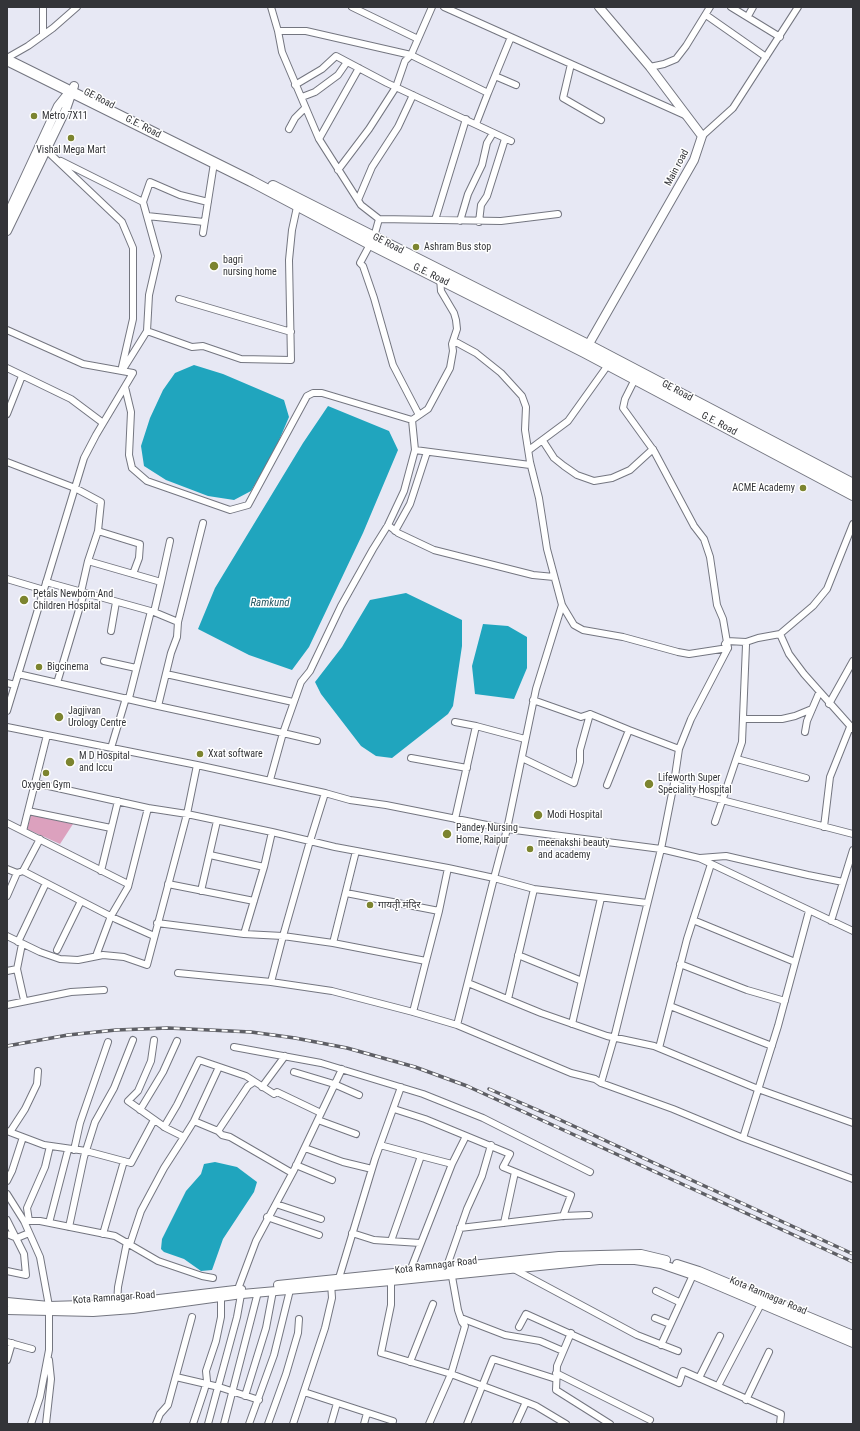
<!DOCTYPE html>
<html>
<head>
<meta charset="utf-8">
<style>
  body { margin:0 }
  #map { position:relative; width:860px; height:1431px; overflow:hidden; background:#e7e8f4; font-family:"Roboto Condensed",sans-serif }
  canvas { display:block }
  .frame { position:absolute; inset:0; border:8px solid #333438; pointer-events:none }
</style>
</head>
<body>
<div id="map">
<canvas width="860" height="1431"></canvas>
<div class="frame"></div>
</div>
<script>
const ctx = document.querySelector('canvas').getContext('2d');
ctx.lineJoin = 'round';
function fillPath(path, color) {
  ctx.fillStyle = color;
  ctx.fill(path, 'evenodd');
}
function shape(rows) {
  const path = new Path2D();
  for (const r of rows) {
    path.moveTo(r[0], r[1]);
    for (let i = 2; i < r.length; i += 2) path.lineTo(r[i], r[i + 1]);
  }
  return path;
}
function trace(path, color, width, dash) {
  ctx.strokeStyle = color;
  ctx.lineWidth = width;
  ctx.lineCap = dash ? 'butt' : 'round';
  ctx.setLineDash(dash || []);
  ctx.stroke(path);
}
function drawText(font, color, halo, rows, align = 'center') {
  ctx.font = font + ' "Roboto Condensed","Noto Sans Devanagari",sans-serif';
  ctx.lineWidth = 3;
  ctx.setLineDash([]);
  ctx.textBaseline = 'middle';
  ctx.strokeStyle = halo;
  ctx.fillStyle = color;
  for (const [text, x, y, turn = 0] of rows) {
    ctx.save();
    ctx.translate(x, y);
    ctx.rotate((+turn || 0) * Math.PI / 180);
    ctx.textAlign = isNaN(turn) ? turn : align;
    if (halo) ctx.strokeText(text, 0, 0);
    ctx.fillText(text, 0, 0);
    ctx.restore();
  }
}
const green = shape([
  [31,815,73,824,60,844,27,829]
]);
const water = shape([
  [194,365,223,374,284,400,289,417,274,452,251,491,234,500,208,496,166,480,144,466,141,446,150,418,163,390,175,373],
  [328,406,389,431,398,450,363,533,309,647,292,670,249,655,198,629,215,588,303,443],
  [406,593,462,620,462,646,453,706,448,714,392,758,376,756,361,746,321,694,315,682,342,647,370,600],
  [483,624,508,626,527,637,527,668,514,699,475,694,472,666],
  [215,1162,237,1167,257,1182,254,1192,223,1239,212,1270,201,1271,184,1259,164,1252,161,1249,162,1239,186,1191,201,1174,204,1164]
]);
const minor = shape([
  [43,7,43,35],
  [271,7,278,31,306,31,411,55,488,93,511,37],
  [352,7,418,39],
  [444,7,687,116],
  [731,7,780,37],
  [706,15,766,57],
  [748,16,753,7],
  [278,31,282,52,319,139,361,205,379,219,501,221,558,214],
  [7,58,28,46,53,28,77,7],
  [571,64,563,98,601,120],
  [650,67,664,64,676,59,686,46,710,7],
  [495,76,516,85],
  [295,85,322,69,336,56,387,83,511,141],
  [302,97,315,92,338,75,347,62],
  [476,124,488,93],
  [289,129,295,118,305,108],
  [702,136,733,108,798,7],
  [319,139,359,68],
  [44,148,122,222,133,248,133,319,122,367],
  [61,161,143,202,158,256,149,295,147,331],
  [338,170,369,129,396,87,405,61,411,55,432,7],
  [358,200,372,167,398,127,413,95],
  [143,202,150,182,180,195,208,202],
  [147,216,204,222],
  [379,219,374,237,360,263,363,266,374,298,393,365,419,415],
  [435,220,466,119],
  [460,221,468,194,482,165,487,143,493,133],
  [479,222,481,205,487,196,505,139],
  [203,233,214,163],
  [179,299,291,332],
  [7,330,83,364,133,373,96,435,84,458,7,711],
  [454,341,476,353,501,373,522,396,526,407,525,430,530,462,539,498,547,549,562,605,574,625,583,630,623,637,678,652,689,654,728,648,723,619,717,605,710,557,704,539,694,526,654,451,623,408,625,399,635,379],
  [7,368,71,399,103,423],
  [122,371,147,331,192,347,203,346,241,359,291,360,289,260,292,230,297,207],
  [125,387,131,412,129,455,132,468,147,481,230,510,248,505,307,396,313,393,322,393,412,420],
  [7,414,22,376],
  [543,441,554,458,564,466,577,475,594,481,612,478,630,470,653,449],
  [415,450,530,465],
  [529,450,568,421,608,365],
  [7,462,75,488,101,502,98,531],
  [388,525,398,533,434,550,533,575,554,577],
  [395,531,410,504,427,452],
  [88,561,161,582,154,612],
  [7,579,44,590],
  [46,582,154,612,178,622],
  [161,582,170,541],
  [81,592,88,561,98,531,140,544,139,558,133,574],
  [562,605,536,689,507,829,494,878,534,889,647,903],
  [111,631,116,602],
  [780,634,789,654,804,674,853,729],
  [725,644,727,641,746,642,758,638,780,634,813,606,827,589,853,524],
  [728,648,691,719,679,749,674,783,695,793,853,834],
  [104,661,136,668],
  [18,674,158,706,171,653,177,637,178,622,203,523],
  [166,674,293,702],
  [7,683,15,685],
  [57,683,84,593],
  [129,698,151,611],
  [533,700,581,717,590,714,629,730],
  [829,704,853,661],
  [158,706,283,733,270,780],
  [744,719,782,719,795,716,812,709],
  [455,722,476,726],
  [7,727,197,765],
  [805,732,807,721,819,693],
  [317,741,283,733,301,682,310,671,341,606,373,549,388,525,404,491,415,450,412,420,428,409,450,368,453,351,452,344,457,329,456,320,454,313,441,291,440,278],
  [111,748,126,698],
  [411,758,467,768],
  [522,758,574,783,580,762,580,750,590,714],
  [737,759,806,778],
  [607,785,629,730,679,749],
  [325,793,350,800,386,805,507,829,661,849,699,858,853,931],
  [28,811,111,828],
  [455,819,476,726,525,739],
  [715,822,742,742,746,645],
  [7,823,128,884],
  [824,827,830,777,850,727],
  [23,831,47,735],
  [210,855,264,867,244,934],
  [700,858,726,856,808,875,843,882],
  [264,867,272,832],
  [448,868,494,878,457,1025],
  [7,869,17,873],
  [23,871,40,839],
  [101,871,118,801],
  [168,884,254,901],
  [201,891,217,821],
  [346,893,439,911],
  [7,896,17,873,23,871,116,919,154,936],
  [693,920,795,962],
  [831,921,853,850],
  [157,923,244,934,283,936,271,982],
  [7,936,40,952,60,959,78,960,103,955,124,957,147,965,187,814,197,765,325,793,310,841,335,847,448,868,439,911,426,961,333,943,283,936,310,841,272,832,187,814,148,808,35,783],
  [18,942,46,883],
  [333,943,356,851],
  [57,950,81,901],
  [518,955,582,981],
  [96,956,111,916,128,887,148,808],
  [680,964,747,990,785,1001],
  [17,969,24,1000],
  [7,971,17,969,22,944],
  [178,973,271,982,332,991,413,1012,457,1025,571,1073,595,1079,601,1083,614,1038,661,849,674,783],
  [468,983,541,1013,607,1036,654,1046,758,1089,853,1123],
  [508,999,534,889],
  [7,1005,71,992,104,990],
  [670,1006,772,1046],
  [413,1012,426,961],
  [572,1024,601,898],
  [234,1047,321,1063,423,1094,483,1118,590,1172],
  [659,1048,687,939,711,864],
  [294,1072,334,1084,359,1095],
  [601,1083,673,1109,743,1138,853,1179],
  [262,1087,285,1056],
  [394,1109,425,1119,510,1154,503,1167,571,1195,563,1216],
  [140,1110,163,1072,177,1041],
  [318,1120,356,1134],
  [194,1121,218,1131,222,1135,230,1137,292,1173],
  [164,1127,177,1105,199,1060,246,1076,274,1094,277,1092,321,1113],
  [7,1131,44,1145,86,1151,131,1163,154,1120],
  [218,1131,248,1086,254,1082],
  [10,1132,25,1109,37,1084,38,1071],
  [184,1137,194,1121,219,1067],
  [743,1138,778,1026,809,911],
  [380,1145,421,1156],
  [305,1148,343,1162,372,1169],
  [74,1150,80,1123,108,1042],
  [296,1165,332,1180],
  [7,1181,12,1171,23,1137],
  [7,1194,24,1221,40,1257,49,1306,49,1350,40,1397,31,1424],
  [276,1204,321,1219],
  [267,1217,319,1235],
  [7,1220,24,1254,26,1275,7,1271],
  [24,1221,40,1221,115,1236,158,1261,202,1276,213,1278],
  [29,1221,27,1208,45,1167,50,1146],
  [49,1223,68,1150],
  [504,1223,515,1172],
  [69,1227,84,1157,95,1122,114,1088,133,1040],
  [460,1228,563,1216,589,1215],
  [352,1233,374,1240,420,1243],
  [7,1234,17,1238,29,1233],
  [103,1234,124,1161],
  [391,1241,421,1156,452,1164],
  [130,1244,141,1211,164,1168,184,1137,166,1128,128,1101,138,1091,151,1061,154,1040],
  [447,1266,467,1209,482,1176,491,1145],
  [512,1268,637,1335,678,1351],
  [410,1271,452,1164,466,1136],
  [339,1278,375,1159,401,1087],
  [391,1281,391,1305,381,1353,451,1374,526,1402,536,1406,566,1424],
  [238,1289,256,1241,294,1170,342,1069],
  [656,1291,679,1302],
  [117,1304,118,1287,127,1242],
  [461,1318,505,1335,540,1341,563,1351],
  [655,1318,670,1324],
  [519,1327,526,1314,679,1383,683,1371,781,1414,780,1424],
  [571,1333,557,1366,556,1390,610,1424],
  [7,1342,32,1349],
  [661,1345,693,1275],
  [7,1360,12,1343],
  [410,1362,433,1304],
  [556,1373,650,1420],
  [176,1377,219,1387,259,1400],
  [699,1378,720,1336],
  [718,1386,759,1308],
  [304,1392,393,1421,392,1424],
  [245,1396,266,1328,273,1291],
  [746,1400,769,1352],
  [46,1424,51,1379,49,1360],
  [156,1424,160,1414,168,1405,192,1317],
  [193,1424,204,1391,207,1381,206,1371,216,1341,221,1317,221,1297],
  [208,1424,237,1317,242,1289],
  [224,1424,258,1292],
  [249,1424,274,1355,290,1290],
  [268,1424,286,1374,298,1333,299,1319],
  [293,1424,325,1328,332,1298,331,1283],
  [331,1424,337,1403],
  [364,1424,367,1413],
  [429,1424,451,1374,465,1326,462,1322,458,1310,451,1271],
  [467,1424,493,1359,556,1379],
  [516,1424,526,1402]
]);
const tertiary = shape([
  [7,216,58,106,70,91],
  [7,231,66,109,74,86],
  [586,349,694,160,702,136,650,67,599,7],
  [677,1264,699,1271,853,1335],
  [278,1285,559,1256,641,1254,666,1260],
  [7,1302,49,1306,117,1304,235,1290],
  [7,1310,93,1312,133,1309,242,1294,391,1281,599,1260,635,1260,661,1264,693,1275,853,1343]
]);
const primary = shape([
  [7,60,251,181,370,244,584,352,853,495],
  [273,186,588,345,853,484]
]);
const rail = shape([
  [7,1046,68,1035,116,1030,168,1028,251,1032,295,1038,347,1048,415,1067,467,1086,853,1262],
  [489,1089,556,1118,853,1254]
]);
const markers = [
  [34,116,4,"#7c842f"],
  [71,138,4,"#7c842f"],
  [416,247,4,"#7c842f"],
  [214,266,5,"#7c842f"],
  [803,488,4,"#7c842f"],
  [24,600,5,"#7c842f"],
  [39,667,4,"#7c842f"],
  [59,717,5,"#7c842f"],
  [200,754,4,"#7c842f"],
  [70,762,5,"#7c842f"],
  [46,773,4,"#7c842f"],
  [649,784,5,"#7c842f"],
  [538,815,5,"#7c842f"],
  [447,834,5,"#7c842f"],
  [530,849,4,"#7c842f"],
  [370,905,4,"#7c842f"]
];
const streetNames = [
  ["GE Road",99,99,27],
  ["G.E. Road",143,127,27],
  ["Main road",677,168,-62],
  ["GE Road",388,244,27],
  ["G.E. Road",431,275,26],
  ["GE Road",677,391,28],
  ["G.E. Road",719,424,28],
  ["Kota Ramnagar Road",436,1266,-7],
  ["Kota Ramnagar Road",768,1296,23],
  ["Kota Ramnagar Road",114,1298,-4]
];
const poiNames = [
  ["Metro 7X11",42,116],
  ["Vishal Mega Mart",71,150,"center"],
  ["Ashram Bus stop",424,247],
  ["bagri",223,260],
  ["nursing home",223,272],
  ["ACME Academy",795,488,"right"],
  ["Petals Newborn And",33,594],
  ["Children Hospital",33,606],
  ["Bigcinema",47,667],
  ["Jagjivan",68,711],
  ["Urology Centre",68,723],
  ["Xxat software",208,754],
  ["M D Hospital",79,756],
  ["and Iccu",79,768],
  ["Lifeworth Super",658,778],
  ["Speciality Hospital",658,790],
  ["Oxygen Gym",46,785,"center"],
  ["Modi Hospital",547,815],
  ["Pandey Nursing",456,828],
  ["Home, Raipur",456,840],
  ["meenakshi beauty",538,843],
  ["and academy",538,855],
  ["गायतृी मंदिर",378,905]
];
const waterNames = [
  ["Ramkund",270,603]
];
fillPath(green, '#dca1be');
fillPath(water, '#20a5be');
trace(minor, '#747680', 8);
trace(tertiary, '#747680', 10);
trace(primary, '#747680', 12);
trace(minor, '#fff', 6);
trace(tertiary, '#fff', 8);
trace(primary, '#fff', 10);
trace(rail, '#5e5f65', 3.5);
trace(rail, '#fff', 2, [6]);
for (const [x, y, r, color] of markers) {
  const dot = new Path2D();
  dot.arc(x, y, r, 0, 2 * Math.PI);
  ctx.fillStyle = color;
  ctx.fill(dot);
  trace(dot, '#fff', 1.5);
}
drawText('10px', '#333438', '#fff', streetNames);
drawText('10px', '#333438', '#fff', poiNames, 'left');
drawText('italic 11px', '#265863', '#fff', waterNames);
</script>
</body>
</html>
